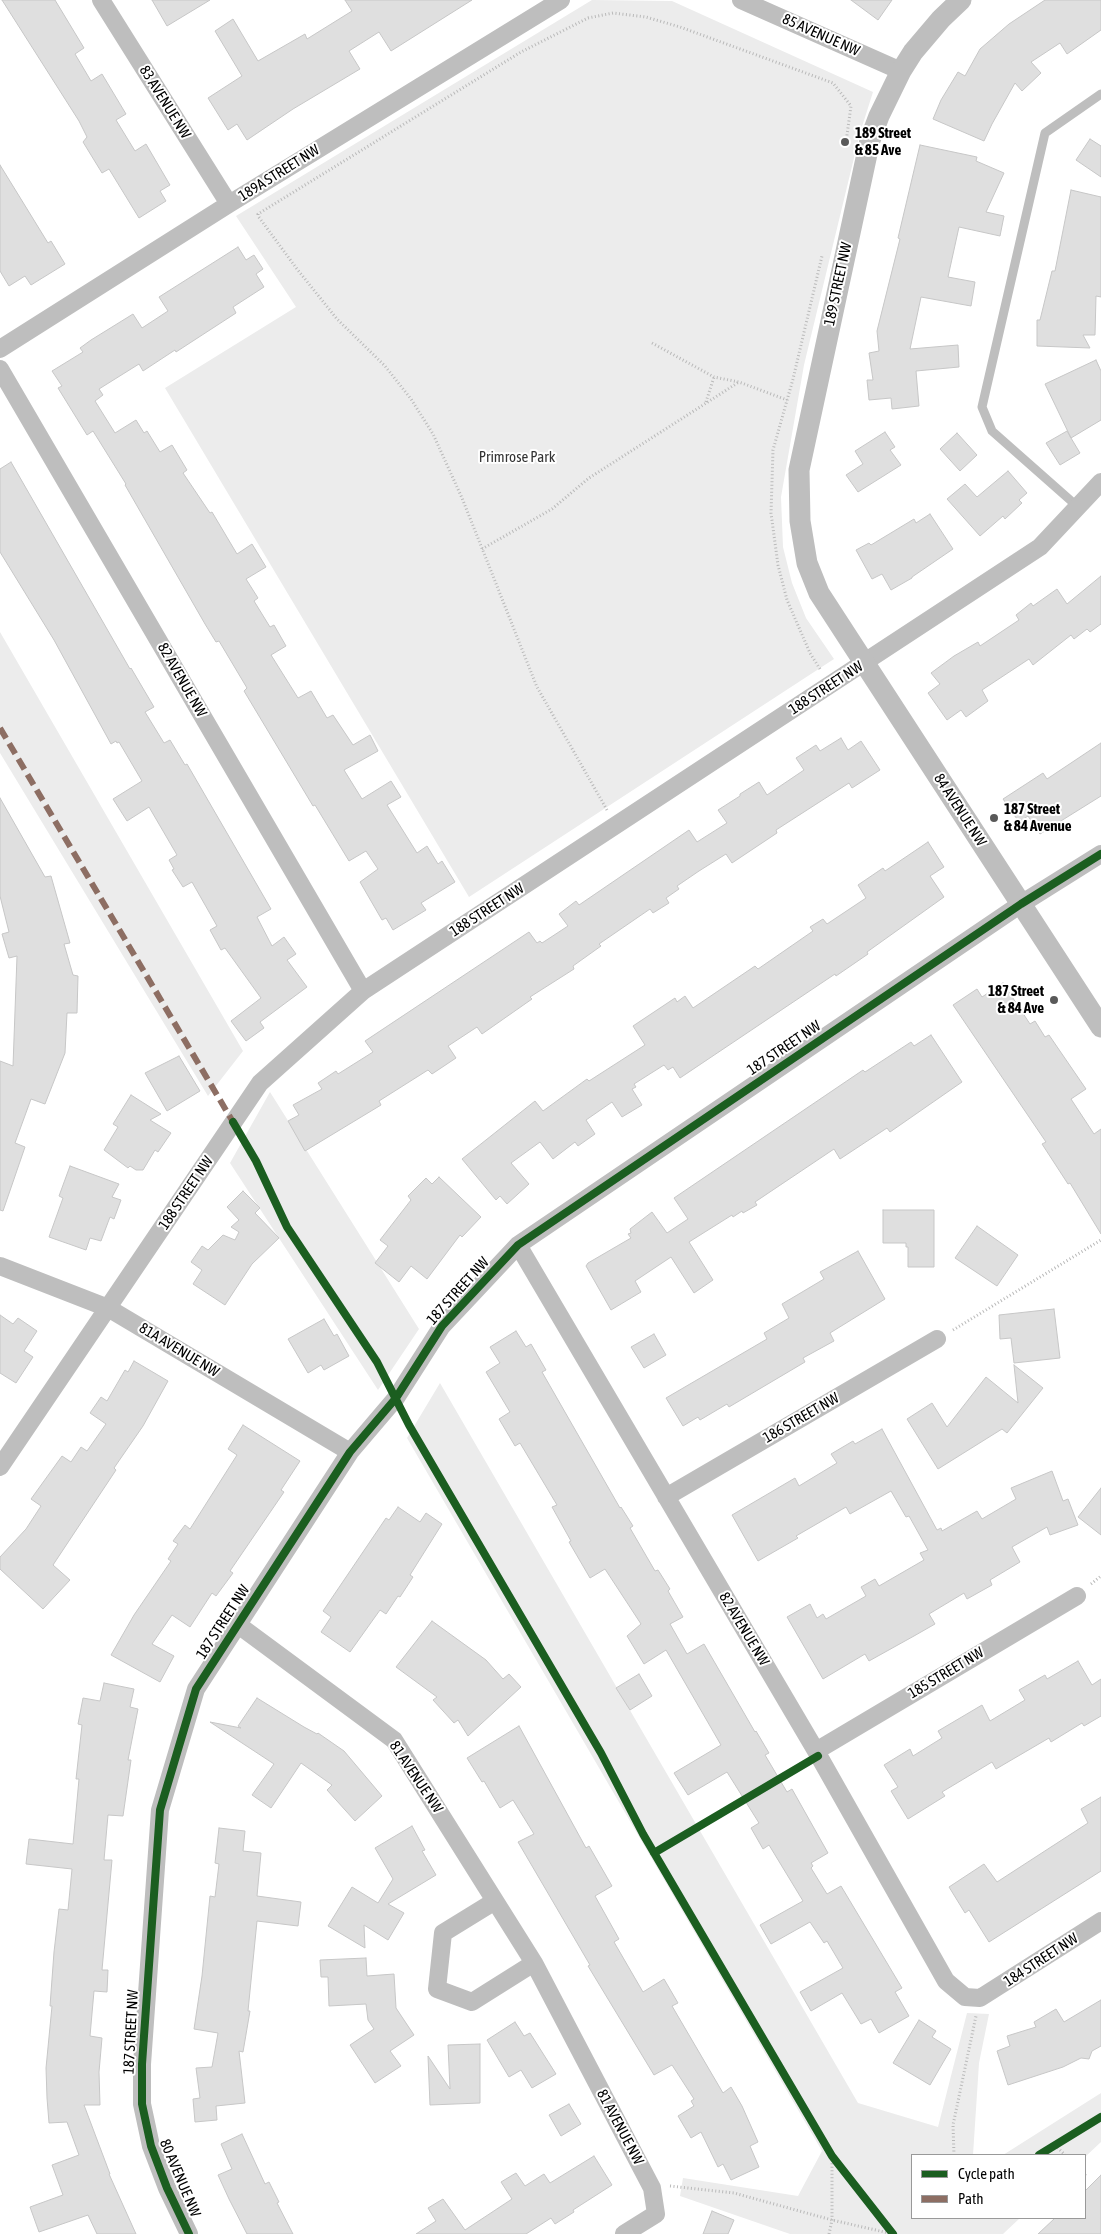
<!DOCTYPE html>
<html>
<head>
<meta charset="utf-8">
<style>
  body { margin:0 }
  #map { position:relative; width:1101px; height:2234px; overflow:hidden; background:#fff; font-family:"Asap Condensed",sans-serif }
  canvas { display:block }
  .legend { position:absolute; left:911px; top:2154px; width:175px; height:65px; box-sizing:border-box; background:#fff; border:1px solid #999; margin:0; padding:6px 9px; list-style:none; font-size:15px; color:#000 }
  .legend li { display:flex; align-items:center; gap:10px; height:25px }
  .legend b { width:25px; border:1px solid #999 }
</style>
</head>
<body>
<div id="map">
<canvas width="1101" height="2234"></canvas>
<ul class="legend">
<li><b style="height:6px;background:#1b5e20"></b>Cycle path</li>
<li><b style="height:6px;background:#8d6e63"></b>Path</li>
</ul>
</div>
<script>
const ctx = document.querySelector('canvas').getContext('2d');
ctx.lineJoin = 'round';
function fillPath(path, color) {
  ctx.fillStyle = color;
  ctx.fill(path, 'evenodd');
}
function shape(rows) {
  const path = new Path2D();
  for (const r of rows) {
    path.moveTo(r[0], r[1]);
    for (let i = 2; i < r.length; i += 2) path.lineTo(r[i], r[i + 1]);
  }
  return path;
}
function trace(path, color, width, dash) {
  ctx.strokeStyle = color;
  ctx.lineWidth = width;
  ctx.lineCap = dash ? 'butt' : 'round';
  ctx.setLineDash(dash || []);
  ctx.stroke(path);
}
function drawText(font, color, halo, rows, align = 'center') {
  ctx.font = font + ' "Asap Condensed",sans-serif';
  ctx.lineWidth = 4;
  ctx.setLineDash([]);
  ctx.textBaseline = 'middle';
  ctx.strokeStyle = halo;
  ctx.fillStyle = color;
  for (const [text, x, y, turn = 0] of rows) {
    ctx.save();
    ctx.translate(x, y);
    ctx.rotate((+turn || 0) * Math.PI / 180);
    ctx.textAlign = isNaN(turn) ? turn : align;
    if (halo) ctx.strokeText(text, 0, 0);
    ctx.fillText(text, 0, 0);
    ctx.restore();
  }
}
const green = shape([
  [592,0,672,1,873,92,860,133,804,365,781,497,783,547,792,583,806,618,834,659,469,897,165,388,296,307,236,216],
  [0,632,243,1051,208,1096,0,753],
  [270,1092,419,1329,378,1390,230,1163],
  [440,1383,858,2103,938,2127,967,2013,989,2014,979,2063,973,2155,912,2155,912,2218,1020,2218,1003,2234,790,2234,680,2196,683,2178,798,2196,822,2151,407,1438],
  [1101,2093,1101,2142,1085,2157,1085,2155,1003,2155]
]);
const building = shape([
  [2,0,55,0,84,48,75,54,91,81,102,74,126,114,116,120,135,151,146,144,170,185,160,191,166,201,139,218,109,169,102,173,83,142,87,137,79,121,2,0],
  [152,0,210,0,167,26,152,0],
  [345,0,472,0,391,51,379,32,349,51,360,69,293,109,247,140,237,124,228,130,208,98,242,76,215,31,233,19,258,61,305,34,307,39,352,11,345,0],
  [851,0,892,0,878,20,851,0],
  [1045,0,1101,0,1101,30,1067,54,1060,43,1031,62,1041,73,1022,91,1015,83,992,124,984,141,933,119,941,100,958,72,965,76,980,49,1009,24,1045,0],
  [1090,139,1101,146,1101,177,1076,160,1090,139],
  [920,145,977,157,976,161,1004,173,986,212,1004,216,1000,236,959,227,948,277,975,282,971,306,921,297,910,349,958,345,959,367,916,371,919,406,892,409,891,398,869,400,867,380,873,380,869,353,879,351,877,331,900,239,898,238,920,145],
  [0,165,48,243,51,241,65,264,31,285,25,276,9,286,0,271,0,165],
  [1071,190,1101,197,1101,297,1096,296,1095,335,1083,335,1090,348,1037,346,1037,320,1040,320,1052,271,1055,271,1071,190],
  [238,247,246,260,254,255,263,269,256,274,264,287,233,307,236,313,176,352,175,350,143,371,139,364,99,389,103,395,95,401,115,433,136,420,144,433,147,431,160,452,172,445,187,470,183,473,210,513,212,512,237,554,252,544,266,567,246,579,258,598,254,601,270,627,274,625,286,646,271,655,298,698,311,691,327,718,333,715,353,745,370,735,378,751,344,770,362,799,391,781,401,797,387,805,417,853,427,846,438,864,442,861,455,882,421,903,426,910,393,930,386,918,382,920,360,882,378,869,366,851,349,861,315,805,313,806,244,691,247,688,219,641,216,642,205,624,125,485,126,484,93,431,87,435,58,388,62,386,52,371,83,352,80,348,91,340,133,314,142,328,168,311,159,297,238,247],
  [1096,360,1101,371,1101,420,1071,438,1080,453,1060,465,1046,443,1067,431,1071,438,1045,384,1096,360],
  [885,432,895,447,890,450,901,465,858,492,846,475,863,464,855,451,885,432],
  [957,433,977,455,960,471,940,449,957,433],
  [11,462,130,669,131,668,154,707,145,712,164,743,170,740,185,765,187,764,271,909,257,917,272,946,284,937,296,954,287,960,307,987,260,1022,264,1028,246,1041,231,1021,261,998,225,948,221,950,210,930,217,926,192,882,183,887,172,870,174,869,169,860,177,855,149,807,127,821,113,799,142,781,119,742,117,743,116,741,111,744,54,640,0,552,0,469,11,462],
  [1008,471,1027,493,1019,500,1022,503,1005,519,1003,516,980,536,947,499,965,484,977,497,1008,471],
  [930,514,953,549,912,577,912,578,891,590,882,574,872,579,856,550,869,543,871,545,914,519,916,523,930,514],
  [1101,576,1101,624,1090,632,1087,629,1074,639,1071,635,1033,665,1029,659,982,690,988,701,966,717,961,710,947,720,928,693,940,684,931,673,954,656,978,642,980,646,1019,620,1016,615,1031,603,1033,606,1057,589,1067,604,1101,576],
  [841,738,848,750,861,741,880,770,852,788,849,783,776,830,777,833,732,863,726,854,699,871,677,886,679,889,666,898,669,903,653,913,650,909,599,944,601,946,573,966,574,969,530,997,532,999,482,1034,477,1027,448,1046,456,1058,432,1074,428,1070,379,1101,381,1105,305,1151,288,1121,299,1115,293,1105,322,1089,318,1083,336,1071,338,1074,373,1052,365,1041,529,932,537,943,540,941,542,943,568,926,559,914,576,901,579,905,689,830,697,842,727,823,718,810,740,796,740,794,759,782,767,795,804,770,796,758,816,745,820,751,841,738],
  [1101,743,1101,796,1040,834,1028,816,1019,822,1003,799,1043,773,1047,779,1101,743],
  [0,798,45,877,51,876,70,943,64,944,73,975,78,976,77,1013,67,1013,65,1053,45,1104,31,1099,15,1143,25,1147,3,1211,0,1210,0,1061,13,1066,17,956,9,958,2,934,9,932,0,896,0,798],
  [928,842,944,867,930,876,944,897,867,952,868,954,836,976,835,974,680,1078,673,1067,668,1070,664,1065,634,1084,636,1087,632,1089,642,1105,622,1117,612,1102,586,1120,595,1134,578,1146,575,1142,553,1159,540,1142,511,1163,529,1184,507,1204,500,1196,496,1200,462,1159,535,1101,543,1111,587,1079,589,1081,645,1045,633,1026,675,998,677,1002,685,996,693,1008,755,966,758,969,813,931,810,927,823,919,827,924,866,898,858,885,883,868,885,871,928,842],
  [1003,983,1030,1024,1035,1021,1045,1037,1049,1035,1086,1089,1071,1099,1094,1134,1101,1129,1101,1234,1070,1183,1068,1184,1042,1144,1046,1142,953,1005,977,989,982,997,1003,983],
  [931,1035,962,1082,890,1132,887,1128,840,1159,834,1149,755,1202,757,1205,743,1213,742,1211,733,1217,732,1215,689,1242,713,1280,694,1293,671,1257,635,1281,641,1292,611,1310,586,1266,588,1263,631,1238,628,1234,631,1233,630,1229,652,1212,667,1233,688,1219,674,1198,863,1070,865,1072,911,1042,914,1046,931,1035],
  [179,1056,200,1091,167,1111,145,1073,179,1056],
  [131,1095,161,1114,150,1120,171,1133,158,1152,155,1150,143,1170,136,1170,130,1166,128,1168,104,1150,118,1127,113,1124,131,1095],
  [70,1166,119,1184,112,1197,121,1200,114,1219,110,1217,101,1241,90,1238,86,1250,49,1237,63,1198,59,1196,70,1166],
  [439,1177,481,1217,462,1237,460,1235,427,1279,411,1266,399,1282,375,1263,388,1246,380,1240,411,1200,408,1196,426,1178,432,1184,439,1177],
  [243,1191,260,1208,255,1213,279,1238,252,1264,225,1305,193,1284,202,1270,191,1262,202,1246,208,1250,223,1235,235,1240,239,1232,231,1227,239,1220,227,1207,243,1191],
  [883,1210,934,1210,934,1267,908,1267,908,1247,906,1247,906,1243,883,1243,883,1210],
  [977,1226,1018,1255,997,1286,955,1258,977,1226],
  [858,1251,885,1299,830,1333,834,1341,803,1358,805,1362,729,1407,727,1404,700,1420,698,1417,683,1426,666,1398,767,1339,764,1333,789,1318,782,1304,824,1279,820,1272,858,1251],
  [1054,1309,1060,1358,1014,1363,1011,1338,1000,1339,999,1315,1054,1309],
  [0,1315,13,1324,18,1318,37,1331,24,1351,33,1357,16,1383,0,1373,0,1315],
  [324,1319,334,1336,337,1334,349,1356,324,1370,321,1365,308,1373,288,1339,324,1319],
  [516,1331,526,1347,531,1344,546,1370,542,1372,620,1508,621,1507,633,1526,630,1528,655,1571,658,1570,670,1589,668,1591,683,1617,670,1624,687,1654,704,1644,755,1732,756,1731,769,1753,765,1755,787,1792,792,1789,828,1853,811,1863,813,1866,811,1868,827,1894,841,1886,902,1988,895,1992,909,2016,879,2033,871,2019,861,2024,842,1993,811,2011,800,1992,843,1968,827,1941,824,1943,810,1922,771,1944,760,1925,803,1901,769,1845,763,1849,751,1828,759,1823,727,1772,688,1795,674,1773,721,1745,666,1650,644,1664,627,1636,641,1624,605,1569,590,1578,569,1542,571,1541,552,1507,557,1505,520,1443,515,1446,499,1419,510,1412,486,1372,500,1363,490,1347,516,1331],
  [654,1334,666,1355,644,1368,631,1347,654,1334],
  [134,1361,168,1381,143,1426,114,1468,116,1470,53,1565,70,1580,43,1609,0,1569,0,1557,26,1529,41,1506,31,1499,62,1456,71,1462,81,1447,87,1451,106,1424,90,1413,101,1397,107,1401,125,1370,128,1372,134,1361],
  [1014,1365,1043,1388,1007,1433,1002,1429,938,1469,907,1419,932,1403,947,1427,986,1377,1018,1403,1014,1365],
  [243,1425,300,1461,281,1490,284,1492,230,1571,233,1573,216,1596,212,1593,190,1627,172,1615,152,1644,174,1656,160,1682,111,1655,134,1615,171,1561,168,1559,178,1544,173,1541,185,1525,190,1529,237,1455,228,1449,243,1425],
  [882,1429,937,1530,941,1528,942,1531,977,1511,982,1519,1016,1499,1011,1488,1052,1471,1063,1501,1068,1499,1078,1525,1050,1535,1047,1527,1012,1547,1020,1562,990,1580,992,1585,967,1599,964,1593,929,1614,935,1624,914,1636,869,1661,865,1654,823,1679,787,1617,810,1604,817,1618,823,1614,826,1619,866,1596,861,1587,875,1579,879,1586,924,1560,920,1553,928,1550,909,1516,906,1517,891,1491,850,1514,846,1507,796,1536,798,1538,758,1561,732,1515,795,1478,799,1486,837,1463,831,1454,853,1441,855,1444,882,1429],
  [1101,1488,1101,1535,1078,1517,1101,1488],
  [398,1507,420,1522,426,1513,442,1524,410,1575,413,1577,400,1597,398,1596,386,1614,380,1610,350,1652,321,1632,331,1617,323,1611,386,1518,389,1520,398,1507],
  [432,1621,486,1660,503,1679,509,1674,521,1687,468,1736,458,1720,454,1723,433,1700,437,1697,396,1667,432,1621],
  [1078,1661,1092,1685,1101,1679,1101,1716,1084,1726,1082,1723,1051,1742,1049,1738,996,1769,992,1762,942,1792,945,1796,908,1819,891,1791,898,1787,884,1765,910,1749,913,1756,942,1738,938,1731,982,1705,990,1721,1025,1700,1019,1690,1045,1675,1047,1679,1078,1661],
  [639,1674,652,1696,630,1710,616,1688,639,1674],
  [104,1683,134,1689,130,1707,138,1709,128,1760,131,1760,123,1816,108,1815,104,1860,112,1860,102,1970,108,1970,107,1992,94,1991,90,2036,102,2038,99,2072,100,2105,84,2105,110,2174,109,2174,136,2234,97,2234,88,2215,39,2232,30,2207,63,2195,52,2165,79,2155,67,2122,49,2123,47,2098,46,2068,52,2006,50,2006,54,1952,59,1909,68,1910,72,1869,26,1864,29,1839,73,1844,79,1779,76,1779,82,1725,78,1724,83,1698,100,1701,104,1683],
  [257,1698,304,1727,317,1734,318,1733,344,1751,382,1796,355,1821,327,1790,332,1785,301,1763,271,1808,252,1795,274,1764,210,1722,241,1728,238,1726,257,1698],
  [519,1726,586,1848,589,1846,612,1886,595,1896,619,1939,614,1942,643,1992,664,1979,678,2003,672,2006,723,2093,731,2087,742,2106,758,2142,750,2146,759,2167,731,2180,723,2164,718,2167,701,2132,691,2138,678,2116,694,2106,691,2101,694,2099,672,2065,654,2075,588,1966,590,1965,518,1842,534,1834,513,1800,500,1808,484,1781,482,1782,467,1758,519,1726],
  [1101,1797,1101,1871,989,1942,969,1910,965,1913,949,1887,984,1864,997,1882,1088,1823,1081,1809,1101,1797],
  [412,1826,425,1850,422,1851,436,1875,388,1904,404,1913,388,1940,364,1925,365,1948,328,1926,352,1887,378,1903,393,1879,375,1848,412,1826],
  [219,1828,245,1831,243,1851,261,1853,257,1896,301,1902,298,1926,257,1921,248,2011,250,2011,243,2052,239,2051,245,2103,216,2106,217,2120,195,2122,193,2099,200,2098,196,2068,212,2067,218,2033,194,2029,202,1976,210,1896,215,1897,219,1864,215,1863,219,1828],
  [366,1958,367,1976,394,1974,396,2008,414,2035,390,2051,401,2066,375,2083,350,2045,374,2029,368,2020,366,2004,329,2006,328,1977,321,1977,320,1960,366,1958],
  [1101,2000,1101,2046,1092,2051,1089,2059,1081,2058,1063,2067,1008,2085,997,2051,1010,2046,1007,2036,1036,2027,1034,2022,1056,2009,1064,2022,1101,2000],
  [919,2020,936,2031,932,2037,951,2049,930,2085,893,2063,919,2020],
  [515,2022,524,2036,530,2033,556,2074,532,2088,521,2070,509,2077,487,2040,515,2022],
  [480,2044,480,2103,430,2105,428,2056,450,2089,448,2045,480,2044],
  [569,2104,581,2124,561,2136,549,2115,569,2104],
  [242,2134,265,2184,269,2182,279,2202,277,2203,293,2234,247,2234,229,2199,218,2175,232,2169,221,2144,242,2134],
  [594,2156,612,2185,573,2210,574,2212,555,2224,551,2218,526,2234,416,2234,436,2221,428,2208,443,2199,465,2230,512,2199,501,2182,516,2173,525,2186,544,2174,550,2183,594,2156],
  [1101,2175,1101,2234,1038,2234,1055,2218,1085,2218,1085,2191,1101,2175],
  [712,2211,734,2220,728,2234,703,2234,712,2211]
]);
const path = shape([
  [652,343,714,377,739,382,787,400],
  [706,402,714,377],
  [482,549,552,509,589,478,739,382],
  [820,669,810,653,787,600,778,565,771,513,773,450,793,379,822,256],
  [607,810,537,687,462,498,433,434,411,399,385,366,337,319,297,269,258,216,258,214,521,52,588,18,613,13,646,17,680,27,833,83,851,106,846,142],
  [953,1330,1101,1240],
  [1091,1584,1101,1576],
  [1055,2145,1065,2155],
  [954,2155,953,2125,976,2016],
  [1085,2175,1087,2177],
  [670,2186,734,2193,832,2220,893,2234],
  [829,2234,832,2220,832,2156]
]);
const service = shape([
  [1078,507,992,431,982,407,1045,133,1101,94]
]);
const minor = shape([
  [101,0,229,204],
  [741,0,901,71],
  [0,349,229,204,561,0],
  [0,369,363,991],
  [518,1245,816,1751,946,1981,965,1997,980,1998,1101,1921],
  [0,1266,108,1308,350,1452],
  [0,1467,260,1083,363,991,1040,547,1101,482],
  [666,1497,937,1339],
  [237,1624,394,1740,534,1963,652,2188,656,2214,624,2234],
  [816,1751,1077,1596],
  [495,1901,443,1933,437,1989,472,2002,534,1963],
  [189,2234,167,2188,151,2146,142,2104,142,2064,160,1810,196,1689,350,1452,396,1398,442,1326,518,1245,1021,904,1101,854]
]);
const tertiary = shape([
  [961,0,941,19,913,52,901,71,879,116,870,140,799,470,800,521,807,563,819,593,1101,1027]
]);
const quiet = shape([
  [0,728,233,1122]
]);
const cycleway = shape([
  [233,1122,256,1161,287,1227,377,1362,409,1425,601,1753,643,1834,832,2156,893,2234],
  [654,1853,818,1756],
  [1039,2155,1101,2117],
  [189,2234,167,2188,151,2146,142,2104,142,2064,160,1810,196,1689,350,1452,396,1398,442,1326,518,1245,1021,904,1101,854]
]);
const markers = [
  [845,142,5,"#595959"],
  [994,818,5,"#595959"],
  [1054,1000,5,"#595959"]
];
const streetNames = [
  ["85 AVENUE NW",821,35,24],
  ["83 AVENUE NW",165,102,58],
  ["189A STREET NW",279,173,-32],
  ["189 STREET NW",838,284,-78],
  ["82 AVENUE NW",182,680,60],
  ["188 STREET NW",826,688,-33],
  ["84 AVENUE NW",960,810,57],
  ["188 STREET NW",487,910,-33],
  ["187 STREET NW",784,1048,-34],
  ["188 STREET NW",186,1193,-56],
  ["187 STREET NW",458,1291,-48],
  ["81A AVENUE NW",179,1350,31],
  ["186 STREET NW",801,1418,-30],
  ["187 STREET NW",223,1622,-57],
  ["82 AVENUE NW",744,1629,59],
  ["185 STREET NW",946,1673,-31],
  ["81 AVENUE NW",416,1777,56],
  ["184 STREET NW",1041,1960,-33],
  ["187 STREET NW",131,2032,-87],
  ["81 AVENUE NW",620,2127,62],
  ["80 AVENUE NW",180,2178,67]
];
const poiNames = [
  ["189 Street",855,133],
  ["& 85 Ave",855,150],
  ["187 Street",1004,809],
  ["& 84 Avenue",1004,826],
  ["187 Street",1044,991,"right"],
  ["& 84 Ave",1044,1008,"right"]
];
const parkNames = [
  ["Primrose Park",517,457]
];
fillPath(green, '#ececec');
fillPath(building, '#dfdfdf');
trace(building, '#c7c7c7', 1);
trace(path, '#b9b9b9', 3, [1, 2.5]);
trace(service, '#bebebe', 9);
trace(minor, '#bebebe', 18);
trace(tertiary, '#bebebe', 21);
trace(quiet, '#8d6e63', 6, [12, 6]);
trace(cycleway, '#1b5e20', 8);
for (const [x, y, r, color] of markers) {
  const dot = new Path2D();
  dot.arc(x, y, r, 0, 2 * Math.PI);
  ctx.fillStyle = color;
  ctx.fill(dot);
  trace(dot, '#fff', 2);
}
drawText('15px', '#000', '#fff', streetNames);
drawText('bold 15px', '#000', '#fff', poiNames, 'left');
drawText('15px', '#333', '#fff', parkNames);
</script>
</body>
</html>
